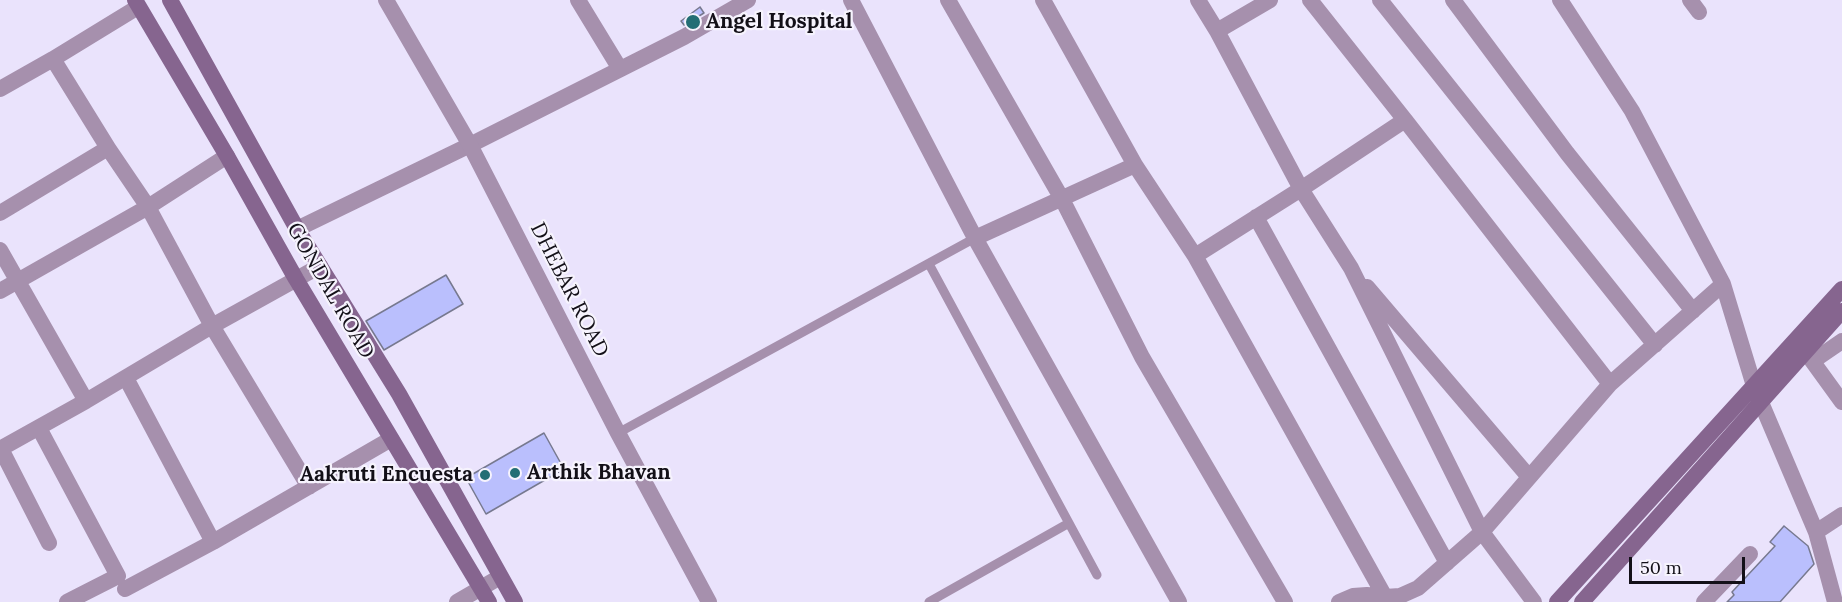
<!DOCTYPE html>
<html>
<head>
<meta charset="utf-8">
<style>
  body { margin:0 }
  #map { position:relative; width:1842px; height:602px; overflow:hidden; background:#eae3fc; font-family:Lora,serif }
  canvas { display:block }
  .scale { position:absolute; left:1629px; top:557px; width:116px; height:27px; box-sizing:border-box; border:3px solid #131018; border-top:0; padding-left:8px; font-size:18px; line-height:21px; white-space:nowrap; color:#131018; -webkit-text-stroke:4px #f6f3fd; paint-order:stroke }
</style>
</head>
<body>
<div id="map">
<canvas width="1842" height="602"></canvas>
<div class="scale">50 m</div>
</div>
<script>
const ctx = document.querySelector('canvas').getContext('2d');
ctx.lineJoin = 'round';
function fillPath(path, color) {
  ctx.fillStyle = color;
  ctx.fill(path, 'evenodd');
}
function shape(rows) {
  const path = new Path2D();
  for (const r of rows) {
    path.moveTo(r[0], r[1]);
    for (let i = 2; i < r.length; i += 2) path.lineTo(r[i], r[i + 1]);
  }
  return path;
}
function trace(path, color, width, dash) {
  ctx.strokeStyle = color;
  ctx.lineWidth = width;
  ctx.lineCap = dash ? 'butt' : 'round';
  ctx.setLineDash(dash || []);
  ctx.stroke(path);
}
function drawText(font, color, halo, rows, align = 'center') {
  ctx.font = font + ' Lora,serif';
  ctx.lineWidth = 4.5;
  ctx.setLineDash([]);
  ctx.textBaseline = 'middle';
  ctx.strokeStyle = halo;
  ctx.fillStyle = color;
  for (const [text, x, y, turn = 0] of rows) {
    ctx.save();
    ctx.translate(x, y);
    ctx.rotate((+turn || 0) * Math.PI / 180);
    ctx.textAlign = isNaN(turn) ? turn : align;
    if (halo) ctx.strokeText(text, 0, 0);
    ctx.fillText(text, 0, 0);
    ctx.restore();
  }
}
const building = shape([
  [700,7,704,13,684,25,681,21,700,7],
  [446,275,463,304,384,350,366,321,446,275],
  [544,433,564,469,486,514,466,478,544,433],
  [1784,526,1808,546,1814,564,1780,602,1727,602,1734,595,1732,592,1775,546,1770,542,1784,526]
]);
const service = shape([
  [929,264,1097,575],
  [618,433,975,238],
  [929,602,1069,523]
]);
const minor = shape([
  [578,0,620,69],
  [851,0,975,238,1179,602],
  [948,0,1062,199,1142,357,1285,602],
  [1043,0,1135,165,1195,256,1385,597],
  [1198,0,1217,31,1270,0],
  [1310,0,1405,120],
  [1380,0,1655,345],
  [1453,0,1567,153,1693,311],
  [1560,0,1632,111,1723,284,1754,386,1816,532,1835,602],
  [1690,0,1699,12],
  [1217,31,1301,189,1405,120,1610,384],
  [53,59,108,148,148,207,212,326,309,487],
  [0,89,53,59,138,7],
  [0,213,108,148],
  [1256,217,1447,563],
  [297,229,470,145,684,37,748,0],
  [975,238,1135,165],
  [0,250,86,401,212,326,320,266],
  [1195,256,1301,189,1351,268,1482,532,1534,602],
  [1367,287,1529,477],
  [0,291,148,207,227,156],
  [1813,361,1842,341],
  [126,378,213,542],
  [39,428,118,576,67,602],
  [0,449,86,401],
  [1,449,49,543],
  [1816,532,1842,515],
  [125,589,213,542,391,439],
  [457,602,500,577],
  [1339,602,1353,596,1367,595,1385,597,1400,596,1418,588,1482,532,1610,384,1723,284],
  [1704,602,1750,554]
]);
const tertiary = shape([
  [386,0,470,145,618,433,709,602],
  [1797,340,1842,402]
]);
const secondary = shape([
  [135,0,227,156,296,279,489,602],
  [170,0,297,229,399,394,515,602],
  [1557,602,1842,289],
  [1582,602,1842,311]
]);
const markers = [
  [693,22,8,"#236e75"],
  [515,473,6,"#236e75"],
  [485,475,6,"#236e75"]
];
const poiNames = [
  ["Angel Hospital",706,22],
  ["Arthik Bhavan",527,473],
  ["Aakruti Encuesta",473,475,"right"]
];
const streetNames = [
  ["DHEBAR ROAD",569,290,63],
  ["GONDAL ROAD",330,291,60]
];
fillPath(building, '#babffd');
trace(building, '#77798f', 1.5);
trace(service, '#a690ad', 9);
trace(minor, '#a690ad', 16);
trace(tertiary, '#a690ad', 16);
trace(secondary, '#86658f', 16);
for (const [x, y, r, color] of markers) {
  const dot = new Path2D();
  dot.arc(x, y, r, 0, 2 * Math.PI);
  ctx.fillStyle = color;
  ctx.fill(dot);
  trace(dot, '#f6f3fd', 2);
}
drawText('bold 21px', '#131018', '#f6f3fd', poiNames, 'left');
drawText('21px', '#131018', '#f6f3fd', streetNames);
</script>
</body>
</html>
